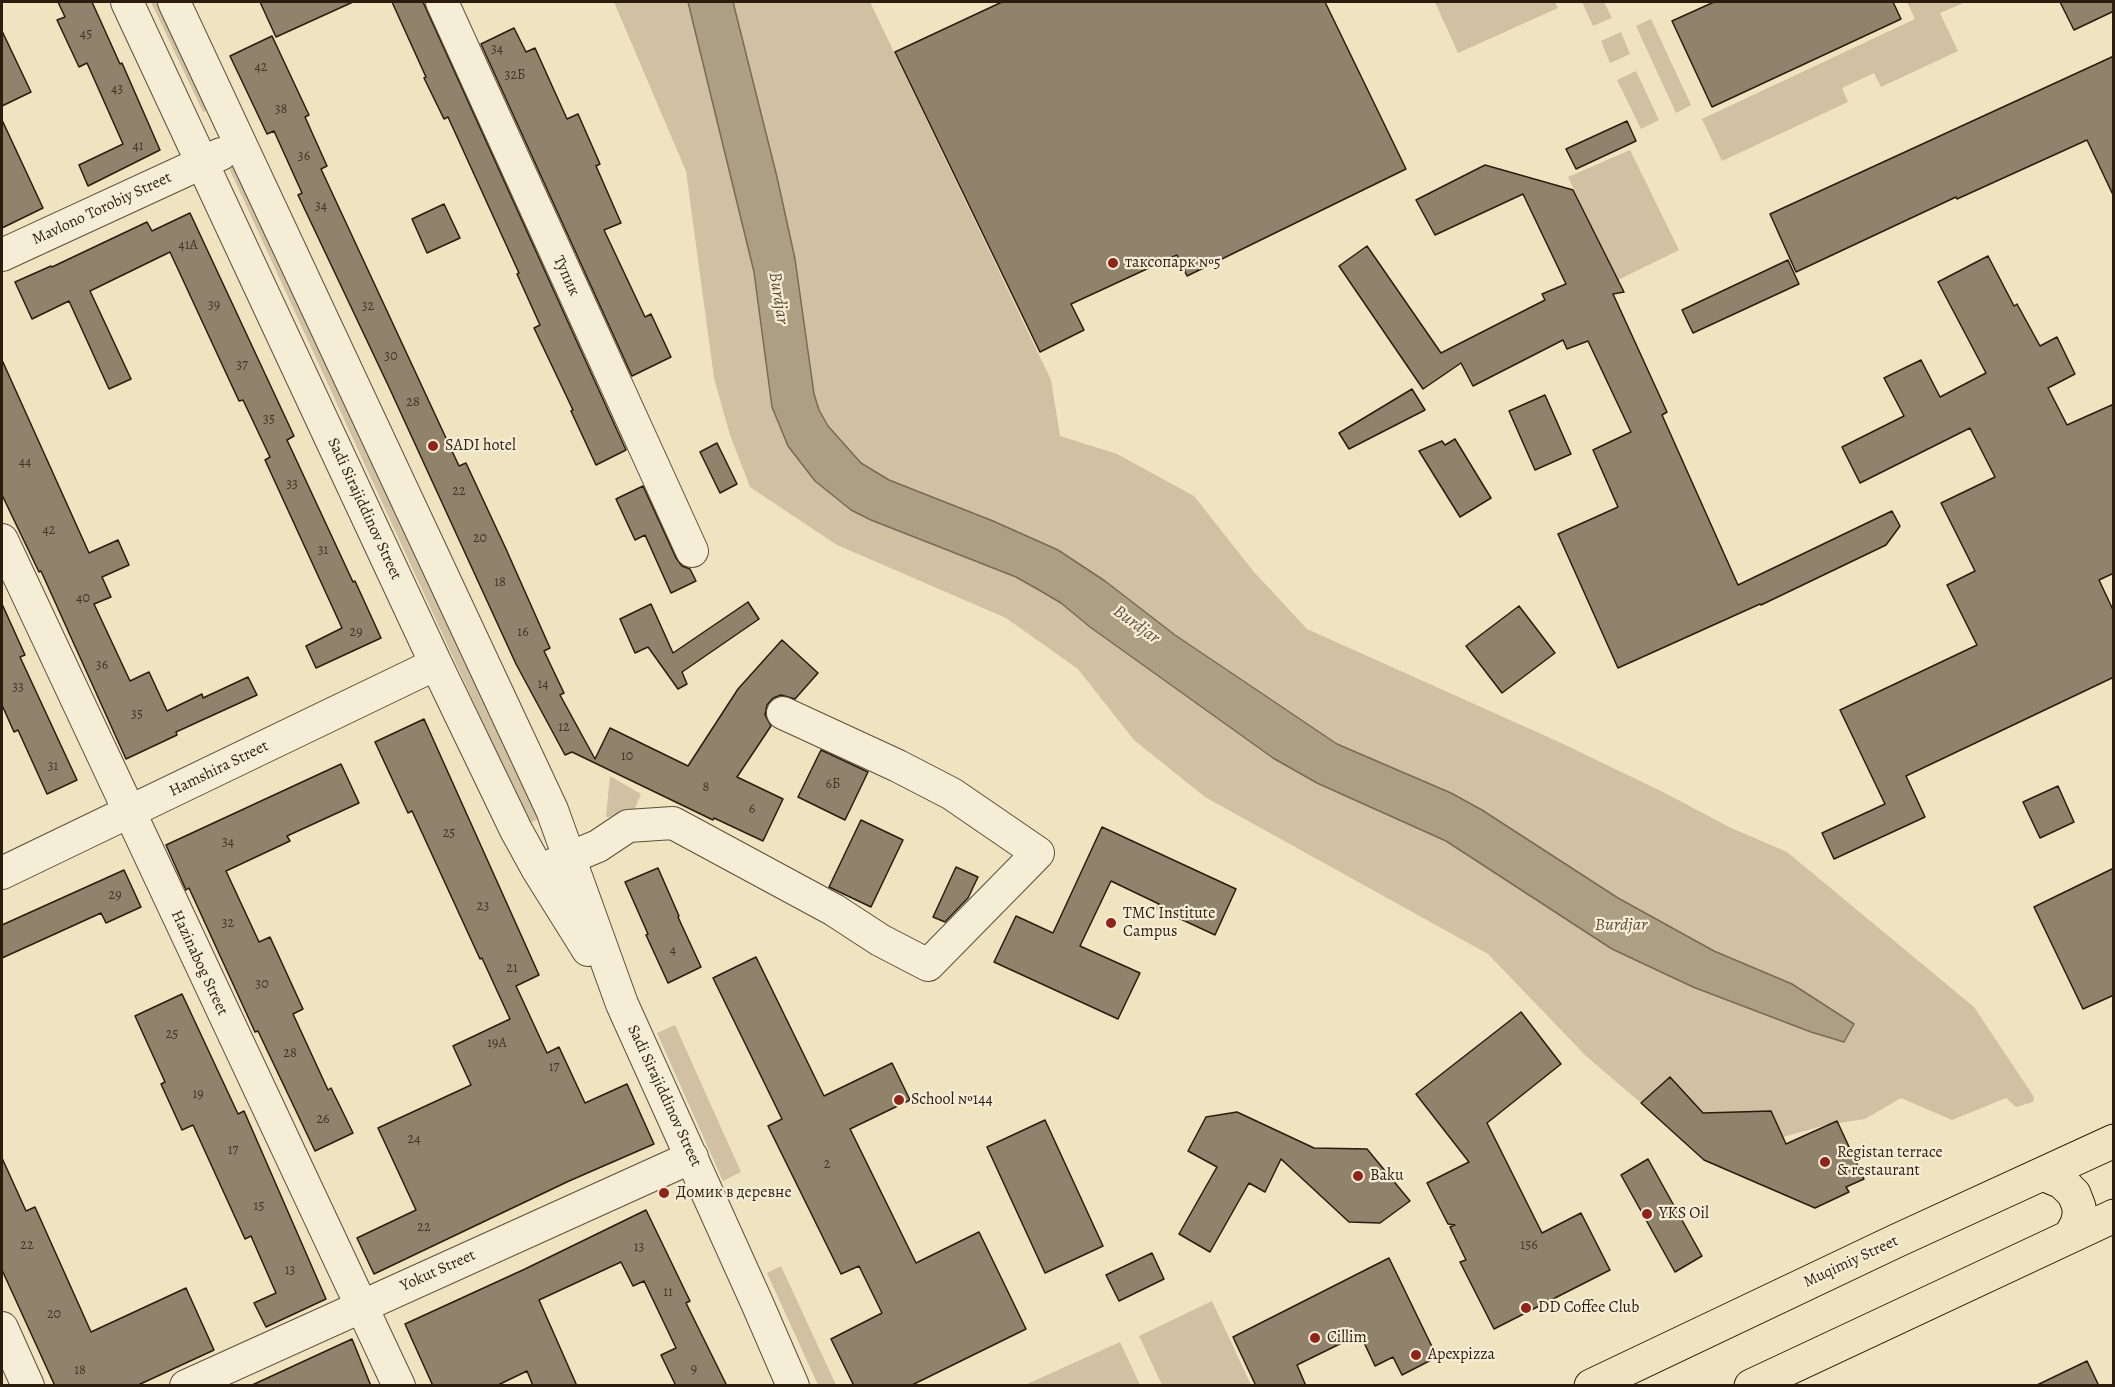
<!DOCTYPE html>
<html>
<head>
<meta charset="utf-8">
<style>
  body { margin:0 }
  #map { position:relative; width:2115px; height:1387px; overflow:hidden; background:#f0e3c0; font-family:Alegreya,serif }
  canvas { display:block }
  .frame { position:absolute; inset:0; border:3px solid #2b1c0e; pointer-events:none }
</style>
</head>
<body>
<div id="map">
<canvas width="2115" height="1387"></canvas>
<div class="frame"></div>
</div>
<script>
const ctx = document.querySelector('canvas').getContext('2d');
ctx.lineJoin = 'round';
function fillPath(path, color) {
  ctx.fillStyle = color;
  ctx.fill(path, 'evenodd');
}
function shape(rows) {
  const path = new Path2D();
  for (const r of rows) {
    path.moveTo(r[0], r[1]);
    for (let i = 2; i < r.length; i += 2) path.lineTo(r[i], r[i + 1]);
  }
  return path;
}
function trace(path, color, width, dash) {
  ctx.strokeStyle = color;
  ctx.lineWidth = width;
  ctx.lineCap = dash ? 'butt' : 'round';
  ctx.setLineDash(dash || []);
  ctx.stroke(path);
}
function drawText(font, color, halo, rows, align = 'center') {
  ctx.font = font + ' Alegreya,serif';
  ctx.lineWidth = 4.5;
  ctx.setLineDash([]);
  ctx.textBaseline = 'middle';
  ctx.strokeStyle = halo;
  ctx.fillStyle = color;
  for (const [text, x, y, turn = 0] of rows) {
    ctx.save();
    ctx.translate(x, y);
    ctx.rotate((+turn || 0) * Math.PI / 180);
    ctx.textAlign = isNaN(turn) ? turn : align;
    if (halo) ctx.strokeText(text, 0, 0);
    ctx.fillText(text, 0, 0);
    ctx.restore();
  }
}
const green = shape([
  [151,2,161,2,211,109,203,112],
  [614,2,870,2,1051,380,1060,436,1117,454,1194,496,1254,572,1307,629,1559,742,1663,792,1729,827,1787,852,1974,1007,2034,1097,2033,1102,2016,1107,2006,1098,1952,1120,1901,1098,1865,1119,1826,1125,1783,1137,1770,1112,1703,1113,1670,1077,1641,1103,1586,1056,1488,954,1205,797,1134,740,1078,669,1006,618,837,545,750,487,730,435,714,378,686,171],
  [1435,2,1555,2,1558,8,1458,53],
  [1582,2,1604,2,1612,18,1593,26],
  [1907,2,1966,2,1940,13,1958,51,1881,87,1874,73,1842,88,1848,102,1722,161,1702,119,1915,19],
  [1651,19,1691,105,1676,113,1636,26],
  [1621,32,1630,54,1610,63,1601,41],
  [1636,71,1659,120,1641,129,1617,80],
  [1630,150,1679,250,1618,280,1568,177],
  [238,164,539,819,529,823,229,168],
  [610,776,641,794,632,815,606,817],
  [675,1025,741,1172,723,1181,657,1033],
  [781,1266,836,1385,818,1385,767,1273],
  [1212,1301,1251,1385,1162,1385,1139,1336],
  [1120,1342,1140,1385,1025,1385]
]);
const water = shape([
  [688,2,733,2,777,177,795,259,814,394,819,410,828,426,861,463,889,480,993,521,1058,550,1105,581,1175,635,1337,744,1451,793,1482,810,1618,898,1714,951,1792,984,1854,1024,1844,1042,1811,1032,1693,987,1612,949,1446,841,1317,783,1273,758,1090,627,1061,603,1039,590,1016,577,871,520,851,510,815,481,788,446,772,407,754,272,688,2]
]);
const building = shape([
  [58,2,92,2,120,64,122,63,160,150,88,186,79,165,123,144,87,63,79,67,57,20,65,17,58,2],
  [260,2,353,2,276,37,260,2],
  [392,2,423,2,626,450,596,465,571,411,573,410,534,328,540,325,517,274,519,273,448,117,444,119,424,78,426,77,392,2],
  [1002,2,1325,2,1406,169,1187,276,1177,255,1071,304,1084,330,1040,352,895,52,1002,2],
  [1714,2,1893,2,1901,19,1712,107,1672,21,1714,2],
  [2060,2,2114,2,2114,11,2074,30,2060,2],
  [514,28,526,52,535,48,567,119,578,114,600,164,596,166,621,223,604,230,645,317,651,314,671,357,632,376,481,44,514,28],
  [2,31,31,92,2,106,2,31],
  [272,36,309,115,305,117,327,166,321,169,459,466,466,463,506,549,550,648,544,651,564,693,560,695,595,759,610,728,688,766,738,689,782,640,818,673,795,699,781,695,773,698,767,705,765,715,771,726,737,777,783,799,763,841,714,818,713,820,572,752,565,755,516,664,388,385,298,195,302,193,274,131,267,134,230,56,272,36],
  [2114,56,2114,197,2087,140,1957,199,1956,197,1796,272,1770,214,2114,56],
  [2,120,43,208,2,228,2,120],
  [1627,121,1636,141,1576,169,1566,149,1627,121],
  [1485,165,1573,190,1624,292,1613,294,1667,412,1662,415,1738,585,1892,511,1900,526,1886,545,1761,605,1760,604,1618,668,1558,534,1618,507,1593,450,1631,432,1588,341,1567,349,1563,340,1473,386,1461,363,1423,389,1339,266,1367,246,1441,353,1545,300,1542,294,1566,284,1523,194,1435,235,1416,200,1485,165],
  [444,204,460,238,427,253,412,219,444,204],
  [190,213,294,436,287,440,353,582,355,581,381,638,316,668,306,646,342,628,265,460,270,457,243,400,239,401,170,252,90,291,131,379,109,389,69,301,32,319,15,282,51,266,52,267,147,222,152,231,190,213],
  [1988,256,2014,306,2017,304,2040,346,2057,337,2075,374,2048,388,2067,425,2114,404,2114,573,2099,580,2114,612,2114,677,1906,776,1925,817,1834,859,1822,833,1885,804,1840,710,1977,645,1947,585,1975,571,1941,503,1995,477,1970,428,1860,483,1842,447,1904,416,1884,378,1921,360,1940,397,1986,373,1938,282,1988,256],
  [1788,260,1799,284,1693,333,1682,310,1788,260],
  [2,360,89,553,118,540,129,565,102,577,111,597,94,604,130,681,149,672,167,711,202,694,203,698,248,677,257,695,176,732,177,735,126,759,41,571,39,572,2,495,2,360],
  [1412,389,1425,410,1349,449,1339,433,1412,389],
  [1545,395,1571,454,1535,470,1509,411,1545,395],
  [1455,439,1491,498,1460,517,1419,451,1442,441,1445,445,1455,439],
  [717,443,737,484,720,493,700,452,717,443],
  [643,486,676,558,682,566,690,569,696,581,671,593,645,535,635,540,616,499,643,486],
  [748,602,759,619,682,672,687,684,678,689,648,647,635,653,620,619,651,604,673,653,748,602],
  [2,604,25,655,20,657,77,780,47,794,18,730,14,732,2,705,2,604],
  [1519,606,1555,653,1502,693,1466,646,1519,606],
  [424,719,539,975,516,986,547,1053,559,1047,585,1103,627,1084,654,1144,569,1181,374,1274,357,1238,416,1210,378,1128,471,1085,453,1046,510,1019,482,958,480,959,412,811,408,813,375,742,424,719],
  [821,750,868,772,845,820,798,797,821,750],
  [341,764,359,803,287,836,290,841,226,871,259,942,270,937,303,1009,293,1014,328,1090,331,1088,353,1133,315,1151,258,1031,255,1032,189,888,186,890,166,845,341,764],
  [2058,786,2074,822,2040,838,2023,802,2058,786],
  [861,820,903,840,871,907,829,887,861,820],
  [1102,827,1236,889,1215,935,1157,908,1159,904,1111,881,1080,946,1140,973,1118,1019,994,962,1016,916,1053,933,1102,827],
  [956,867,978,877,968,898,945,922,933,917,956,867],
  [658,868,679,916,678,917,701,967,668,983,646,935,648,934,625,882,658,868],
  [2114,868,2114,995,2083,1009,2034,907,2114,868],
  [124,870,141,907,106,923,101,913,2,958,2,925,124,870],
  [756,957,824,1096,892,1063,910,1100,850,1129,916,1263,979,1232,1026,1329,910,1386,854,1386,831,1339,882,1313,859,1266,841,1274,768,1126,782,1119,713,978,756,957],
  [182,994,238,1114,244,1111,326,1299,266,1327,254,1303,276,1293,251,1236,245,1239,193,1125,182,1130,161,1084,165,1082,135,1016,182,994],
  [1521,1012,1561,1064,1487,1123,1542,1233,1581,1213,1610,1270,1494,1329,1460,1262,1466,1260,1450,1227,1455,1225,1448,1224,1427,1183,1469,1162,1416,1094,1521,1012],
  [1670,1077,1703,1113,1771,1111,1786,1144,1837,1121,1864,1179,1846,1187,1849,1192,1815,1208,1704,1160,1641,1103,1670,1077],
  [1237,1112,1314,1148,1367,1149,1410,1201,1380,1223,1349,1222,1281,1159,1265,1192,1249,1183,1210,1252,1179,1234,1217,1167,1188,1151,1206,1117,1237,1112],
  [1045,1120,1103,1246,1045,1273,987,1147,1045,1120],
  [2,1158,26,1211,35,1207,91,1332,186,1288,214,1350,136,1386,55,1386,2,1270,2,1158],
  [1648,1159,1702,1256,1675,1272,1621,1175,1648,1159],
  [646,1210,690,1301,686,1303,727,1386,676,1386,661,1355,676,1348,644,1281,633,1286,621,1262,539,1300,577,1386,533,1386,527,1371,496,1386,433,1386,405,1324,525,1269,646,1210],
  [1152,1253,1164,1279,1119,1301,1106,1275,1152,1253],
  [1389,1258,1437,1357,1402,1375,1393,1357,1375,1366,1360,1334,1297,1365,1306,1386,1256,1386,1233,1337,1389,1258],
  [352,1339,371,1386,250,1386,352,1339],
  [2087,1361,2099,1386,2035,1386,2087,1361]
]);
const minor = shape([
  [127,2,436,664,516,830,538,870,588,950],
  [174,2,552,810,622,1004,757,1303,793,1386],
  [442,2,692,551],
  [2,255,221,154],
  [2,540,399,1386],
  [550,866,598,846,628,826,673,823,834,910,880,940,928,965,1038,853,952,794,898,766,783,713],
  [2,873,436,664],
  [2,1328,28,1386],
  [186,1386,692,1157]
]);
const major = shape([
  [2043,1174,2062,1182,2074,1194,2079,1207,2079,1216,2077,1224,2070,1236],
  [1591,1386,1896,1241,2114,1141],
  [1751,1386,2114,1216]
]);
const markers = [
  [1113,263,6,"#8f2418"],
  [433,446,6,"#8f2418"],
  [1111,923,6,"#8f2418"],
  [899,1100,6,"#8f2418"],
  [1825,1162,6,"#8f2418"],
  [1358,1176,6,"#8f2418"],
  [664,1193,6,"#8f2418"],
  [1647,1214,6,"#8f2418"],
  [1526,1308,6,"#8f2418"],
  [1315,1338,6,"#8f2418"],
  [1416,1355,6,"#8f2418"]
];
const numberNames = [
  ["45",86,35],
  ["34",497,50],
  ["42",261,68],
  ["32Б",515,76],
  ["43",117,90],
  ["38",281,110],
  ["41",138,147],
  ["36",304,157],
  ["34",321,207],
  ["41A",188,246],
  ["39",214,306],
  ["32",368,307],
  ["30",391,357],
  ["37",242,366],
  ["28",413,403],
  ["35",269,420],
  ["44",25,463],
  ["33",292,485],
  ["22",459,492],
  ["42",49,531],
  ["20",480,539],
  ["31",323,551],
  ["18",500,583],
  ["40",83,599],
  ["29",356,633],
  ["16",523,633],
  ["36",102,666],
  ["14",543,685],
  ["33",18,688],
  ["35",137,715],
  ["12",564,728],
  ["10",627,757],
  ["31",53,767],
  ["6Б",833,785],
  ["8",706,788],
  ["6",752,810],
  ["25",449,834],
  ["34",228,843],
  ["29",115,896],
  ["23",483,907],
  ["32",228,924],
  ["4",673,951],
  ["21",512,969],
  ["30",262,985],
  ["25",172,1035],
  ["19A",497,1044],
  ["28",290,1054],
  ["17",554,1068],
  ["19",198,1095],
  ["26",323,1120],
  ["24",414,1140],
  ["17",233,1151],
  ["2",827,1165],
  ["15",259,1207],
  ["22",424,1228],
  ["22",27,1246],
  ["156",1529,1246],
  ["13",639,1248],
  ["13",290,1271],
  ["11",668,1293],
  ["20",54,1315],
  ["9",694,1370],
  ["18",80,1371]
];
const streetNames = [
  ["Mavlono Torobiy Street",102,209,-25],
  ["Тупик",566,276,65],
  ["Sadi Sirajiddinov Street",364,509,65],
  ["Hamshira Street",219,769,-26],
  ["Hazinabog Street",199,963,65],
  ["Sadi Sirajiddinov Street",664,1096,65],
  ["Muqimiy Street",1851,1262,-25],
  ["Yokut Street",438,1271,-24]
];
const poiNames = [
  ["таксопарк №5",1125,263],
  ["SADI hotel",445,446],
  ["TMC Institute",1123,914],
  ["Campus",1123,932],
  ["School №144",911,1100],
  ["Registan terrace",1837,1153],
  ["& restaurant",1837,1171],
  ["Baku",1370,1176],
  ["Домик в деревне",676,1193],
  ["YKS Oil",1659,1214],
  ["DD Coffee Club",1538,1308],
  ["Cillim",1327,1338],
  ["Apexpizza",1428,1355]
];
const waterNames = [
  ["Burdjar",778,298,81],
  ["Burdjar",1136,625,36],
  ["Burdjar",1621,926]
];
fillPath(green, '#cfc1a2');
fillPath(water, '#ad9f83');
trace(water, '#796b54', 1.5);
fillPath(building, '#91836b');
trace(building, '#2b1c0e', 1.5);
trace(minor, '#5c4e3a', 34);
trace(major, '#2b1c0e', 35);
trace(minor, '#f5edd6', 32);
trace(major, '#f0e3c0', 33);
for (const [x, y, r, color] of markers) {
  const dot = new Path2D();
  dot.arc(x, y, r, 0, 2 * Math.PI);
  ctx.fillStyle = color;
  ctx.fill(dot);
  trace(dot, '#f5edd6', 2);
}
drawText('14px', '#443625', null, numberNames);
drawText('16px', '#2b1c0e', '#f5edd6', streetNames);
drawText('16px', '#2b1c0e', '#f5edd6', poiNames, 'left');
drawText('italic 18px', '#5f503d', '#f5edd6', waterNames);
</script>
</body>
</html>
